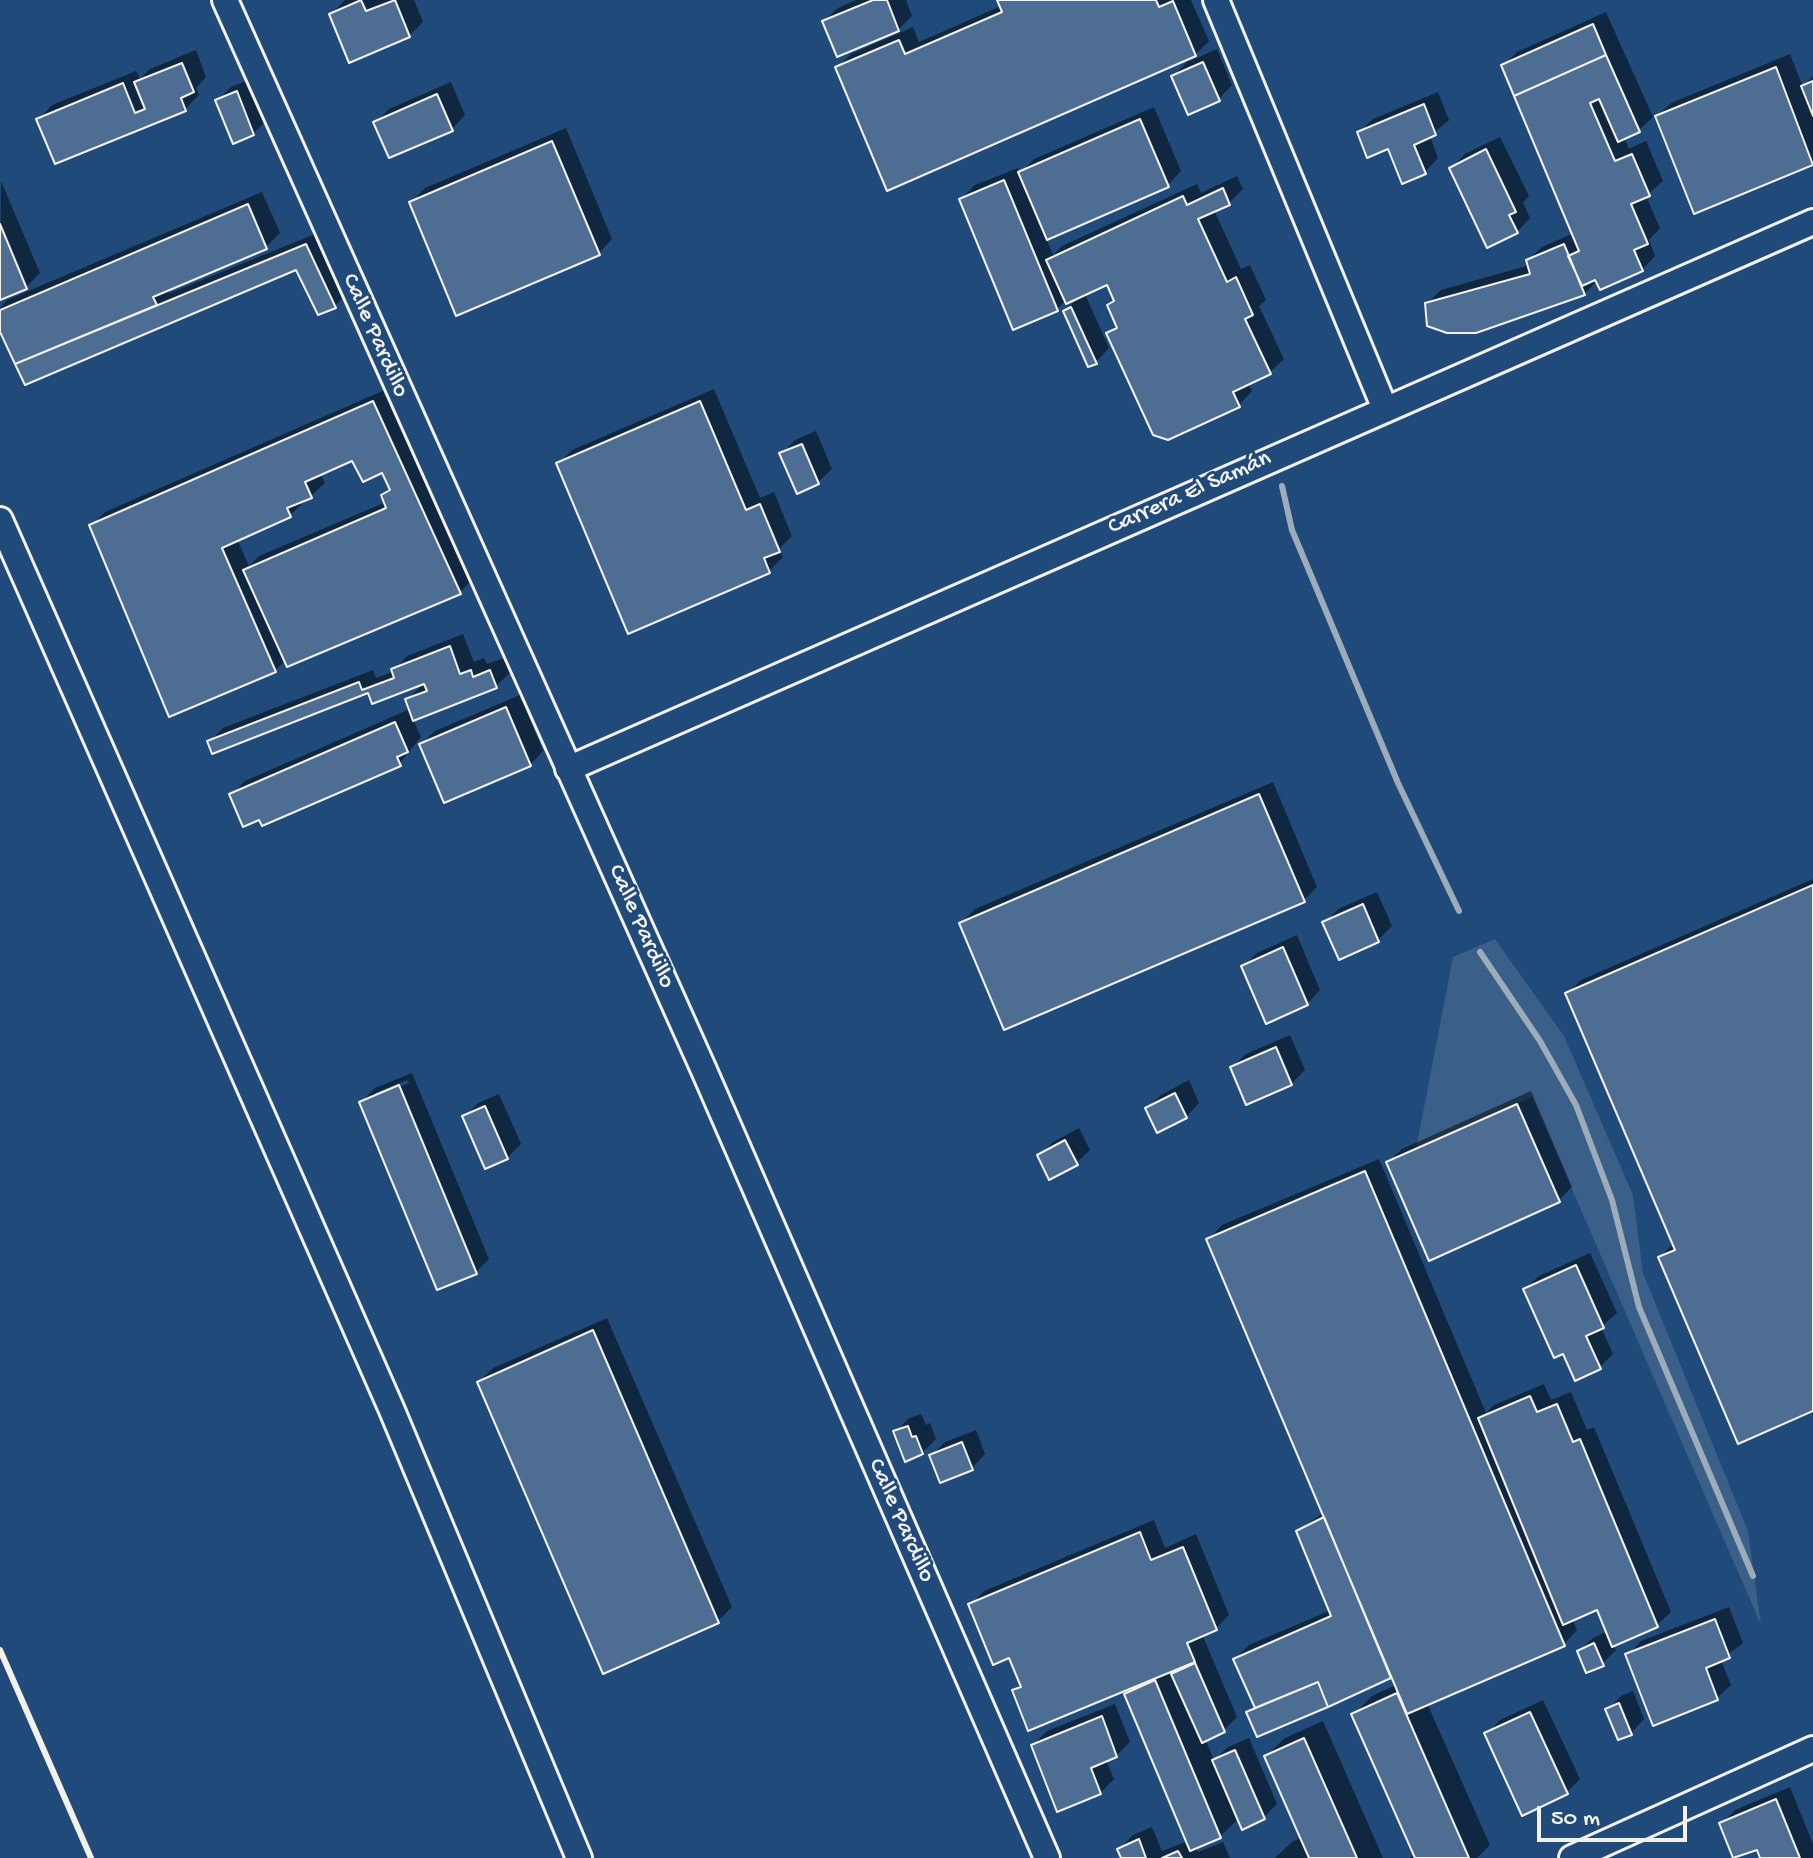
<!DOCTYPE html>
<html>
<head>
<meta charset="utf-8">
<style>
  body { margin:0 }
  #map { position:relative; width:1813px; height:1858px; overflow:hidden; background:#1f4a7a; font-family:"Gochi Hand",sans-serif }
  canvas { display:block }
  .scale { position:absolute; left:1537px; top:1806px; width:150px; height:36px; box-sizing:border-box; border:4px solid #f4f1e8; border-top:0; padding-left:10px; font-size:24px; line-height:28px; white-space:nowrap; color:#f4f1e8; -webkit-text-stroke:6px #1f4a7a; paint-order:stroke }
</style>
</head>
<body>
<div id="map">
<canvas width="1813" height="1858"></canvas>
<div class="scale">50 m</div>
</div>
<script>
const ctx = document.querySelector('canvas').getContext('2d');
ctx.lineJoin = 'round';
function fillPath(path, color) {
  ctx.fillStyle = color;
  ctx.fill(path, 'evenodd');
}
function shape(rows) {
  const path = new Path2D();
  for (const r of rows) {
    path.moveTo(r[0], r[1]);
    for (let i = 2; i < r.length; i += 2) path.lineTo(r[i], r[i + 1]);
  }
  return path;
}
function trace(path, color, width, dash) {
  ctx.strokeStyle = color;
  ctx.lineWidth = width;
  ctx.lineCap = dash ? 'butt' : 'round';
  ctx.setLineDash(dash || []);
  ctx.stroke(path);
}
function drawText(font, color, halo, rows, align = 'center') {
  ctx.font = font + ' "Gochi Hand",sans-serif';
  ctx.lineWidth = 6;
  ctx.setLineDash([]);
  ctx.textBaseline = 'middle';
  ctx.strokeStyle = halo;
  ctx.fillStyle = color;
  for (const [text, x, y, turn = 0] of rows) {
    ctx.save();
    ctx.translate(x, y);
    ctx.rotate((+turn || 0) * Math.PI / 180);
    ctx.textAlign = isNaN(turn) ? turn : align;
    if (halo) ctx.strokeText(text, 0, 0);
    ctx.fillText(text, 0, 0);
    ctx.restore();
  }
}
const green = shape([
  [1495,939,1564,1036,1633,1195,1643,1273,1748,1531,1761,1625,1532,1097,1416,1149,1453,957]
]);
const shadow = shape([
  [345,0,414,0,423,22,409,36,331,14],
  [856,0,906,0,912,16,897,31,824,21,838,8],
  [999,0,1191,0,1209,41,1188,62,1217,49,1232,85,1219,99,1173,76,1194,55,837,68,851,54,913,27,919,42,1001,6],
  [1606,12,1653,117,1639,130,1624,137,1629,149,1646,141,1663,181,1646,196,1660,228,1649,240,1655,256,1642,270,1598,280,1584,294,1497,326,1447,331,1427,304,1441,290,1530,265,1528,260,1542,247,1574,233,1503,66,1517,52],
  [196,50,206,77,196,88,199,95,185,109,56,162,39,119,52,105,136,71,140,79,150,69],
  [1790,54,1803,87,1813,76,1813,163,1695,211,1657,116,1671,103],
  [251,79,267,120,253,134,217,101,231,87],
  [451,82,465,115,452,129,376,122,389,109],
  [1438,92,1449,120,1430,136,1438,158,1425,172,1389,147,1359,132,1373,119],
  [1154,107,1181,171,1168,185,1046,238,1053,255,1062,246,1197,184,1201,193,1237,176,1243,189,1229,203,1214,210,1241,269,1250,265,1266,300,1259,306,1284,359,1270,372,1248,383,1252,391,1239,405,1108,333,1118,324,1109,305,1115,299,1108,283,1085,294,1109,348,1096,362,1065,311,1080,296,1066,300,1056,310,961,199,975,185,1018,168,1020,173,1034,159],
  [566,128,612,239,599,253,411,202,425,188],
  [1500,137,1529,196,1523,202,1530,218,1517,232,1451,168,1465,154],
  [1,181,40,273,26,287,0,298],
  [262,192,280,233,266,247,168,289,170,293,320,232,348,292,335,306,297,267,26,383,0,327,0,308,7,300],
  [387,389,473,579,460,592,286,660,275,670,170,714,91,526,105,512],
  [353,458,383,470,391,488,383,496,386,502,259,556,249,566,237,539,290,515,325,483,320,473],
  [714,389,760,498,774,492,792,536,779,549,783,557,769,571,629,632,558,464,572,450],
  [816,431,832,469,818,482,782,454,795,440],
  [463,634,474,662,484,658,487,664,504,658,510,673,496,686,413,719,421,737,399,764,231,795,245,781,410,709,407,700,426,681,369,691,209,742,223,728,373,670,376,678,394,671,407,656],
  [520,695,543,751,530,765,421,744,435,731],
  [1273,782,1317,887,1304,900,961,923,975,909],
  [1813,879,1813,1409,1660,1257,1674,1243,1567,994,1581,980],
  [1377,892,1392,926,1378,940,1340,957,1325,923,1338,909],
  [1297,935,1320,990,1307,1004,1243,967,1257,953],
  [1290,1035,1305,1070,1291,1084,1232,1067,1246,1054],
  [412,1073,489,1259,476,1272,361,1102,375,1088],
  [407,1080,409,1083,375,1097,375,1093],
  [1189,1080,1199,1103,1186,1117,1147,1108,1161,1095],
  [1531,1091,1572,1187,1558,1201,1388,1162,1402,1149],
  [499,1094,521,1144,507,1158,465,1117,478,1103],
  [1079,1128,1090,1150,1076,1163,1039,1156,1053,1142],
  [1379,1159,1486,1413,1494,1405,1544,1384,1551,1400,1571,1392,1587,1430,1594,1427,1671,1612,1657,1625,1613,1644,1616,1650,1602,1664,1579,1651,1593,1638,1608,1631,1598,1608,1572,1619,1577,1630,1564,1644,1427,1703,1490,1845,1477,1858,1409,1858,1416,1855,1354,1714,1372,1696,1396,1685,1392,1675,1258,1734,1249,1712,1256,1705,1235,1659,1249,1645,1331,1610,1298,1531,1324,1512,1209,1239,1222,1225],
  [1590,1253,1617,1313,1601,1327,1613,1354,1599,1368,1564,1351,1525,1289,1539,1276],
  [607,1318,732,1607,718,1621,479,1382,493,1368],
  [921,1414,926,1425,930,1423,936,1439,922,1453,896,1432,909,1418],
  [976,1430,985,1454,972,1468,931,1456,945,1442],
  [1154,1520,1165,1548,1196,1534,1229,1615,1216,1628,1202,1634,1237,1717,1223,1731,1205,1739,1214,1760,1228,1747,1249,1738,1277,1804,1264,1817,1239,1818,1220,1837,1196,1847,1198,1852,1223,1842,1230,1858,1123,1858,1120,1849,1133,1835,1152,1827,1162,1851,1188,1841,1126,1694,1136,1684,1014,1691,1021,1683,1010,1655,970,1605,984,1591],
  [1729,1607,1743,1643,1721,1660,1731,1685,1717,1698,1628,1655,1641,1641],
  [1633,1691,1644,1719,1631,1733,1607,1710,1621,1696],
  [1543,1700,1580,1779,1566,1793,1487,1734,1500,1720],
  [1115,1704,1130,1742,1116,1756,1106,1760,1114,1779,1100,1793,1033,1745,1047,1731],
  [1323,1721,1383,1858,1275,1858,1292,1842,1302,1837,1266,1756,1285,1738],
  [1790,1787,1813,1844,1813,1858,1762,1858,1758,1847,1721,1824,1735,1810]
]);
const stream = shape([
  [1282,486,1292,530,1398,783,1459,911],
  [1480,952,1540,1041,1576,1105,1612,1200,1639,1307,1753,1576]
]);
const building = shape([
  [361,0,366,11,395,0,410,37,349,63,329,14,361,0],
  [873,0,887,0,899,31,837,57,822,21,873,0],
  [997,0,1156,0,1159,7,1173,1,1196,56,887,191,835,67,899,40,905,54,1002,12,997,0],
  [1593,24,1606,55,1514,96,1501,65,1593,24],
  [1606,55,1640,132,1618,142,1599,99,1590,103,1615,161,1632,154,1650,196,1631,204,1648,244,1634,250,1643,271,1600,290,1595,280,1582,286,1568,256,1579,251,1514,96,1606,55],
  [1203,62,1220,101,1188,115,1171,76,1203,62],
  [182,63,194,92,181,98,186,111,55,164,36,119,123,83,135,113,145,109,134,82,182,63],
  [1776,67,1813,165,1694,214,1655,116,1776,67],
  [1813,81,1813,116,1801,86,1813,81],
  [237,91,254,135,233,144,215,100,237,91],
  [437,94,453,131,389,158,373,122,437,94],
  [1424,104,1436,135,1414,145,1426,174,1402,184,1388,149,1367,158,1357,132,1424,104],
  [1140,119,1169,187,1047,240,1018,172,1140,119],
  [552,141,600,255,456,316,409,202,552,141],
  [1486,149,1516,212,1509,215,1518,233,1487,248,1449,168,1486,149],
  [1004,180,1058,311,1013,330,959,199,1004,180],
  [1223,188,1230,205,1198,219,1227,282,1236,277,1253,315,1245,319,1271,374,1233,392,1240,407,1168,440,1153,435,1106,333,1117,328,1107,305,1114,301,1107,285,1066,304,1046,260,1183,196,1187,205,1223,188],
  [248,204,267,249,153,297,157,305,15,364,0,332,0,310,248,204],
  [0,224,27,289,0,300,0,224],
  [306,244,336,308,318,315,296,270,25,385,15,364,306,244],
  [1564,244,1585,295,1476,333,1447,333,1427,326,1425,303,1530,274,1526,260,1564,244],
  [1071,307,1097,364,1088,367,1063,311,1071,307],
  [373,401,461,594,287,667,243,570,386,508,381,495,390,490,382,473,363,482,352,461,305,482,312,498,287,508,291,517,222,548,276,672,169,717,89,525,373,401],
  [700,401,746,510,760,504,780,552,764,558,770,573,628,634,556,463,700,401],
  [802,444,819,484,797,494,779,453,802,444],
  [450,646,460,674,471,670,473,677,490,670,497,688,413,721,405,699,427,691,424,684,372,704,368,693,212,754,207,741,359,682,362,690,394,678,391,669,450,646],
  [506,707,531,766,444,803,419,744,506,707],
  [395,722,408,752,397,757,401,766,262,826,259,820,243,827,229,794,395,722],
  [1259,794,1305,902,1004,1030,959,923,1259,794],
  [1813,885,1813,1411,1738,1444,1658,1257,1675,1250,1565,993,1813,885],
  [1363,904,1379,942,1339,960,1322,922,1363,904],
  [1283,947,1308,1005,1266,1024,1241,966,1283,947],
  [1276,1047,1292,1085,1246,1105,1230,1067,1276,1047],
  [399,1085,477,1274,437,1290,359,1102,399,1085],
  [1175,1093,1187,1118,1157,1133,1145,1108,1175,1093],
  [1517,1104,1560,1202,1429,1261,1386,1162,1517,1104],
  [485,1106,508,1159,485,1169,462,1116,485,1106],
  [1065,1140,1078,1165,1049,1180,1037,1155,1065,1140],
  [1365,1171,1565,1646,1407,1714,1206,1239,1365,1171],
  [1576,1265,1604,1328,1586,1336,1601,1369,1575,1381,1563,1354,1554,1358,1523,1289,1576,1265],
  [593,1330,719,1623,603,1674,477,1382,593,1330],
  [1530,1396,1537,1412,1557,1404,1573,1442,1580,1439,1658,1627,1612,1647,1597,1610,1563,1625,1478,1418,1530,1396],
  [908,1426,912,1437,916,1436,923,1454,905,1462,893,1431,908,1426],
  [962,1442,973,1470,940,1483,929,1455,962,1442],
  [1324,1517,1391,1678,1328,1707,1318,1682,1255,1708,1233,1659,1331,1616,1296,1531,1324,1517],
  [1140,1532,1151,1560,1183,1547,1217,1630,1187,1643,1195,1662,1028,1731,1012,1690,1021,1687,1009,1658,993,1665,968,1604,1140,1532],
  [1715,1619,1730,1658,1706,1668,1718,1700,1653,1726,1625,1654,1715,1619],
  [1594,1643,1604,1666,1586,1673,1577,1651,1594,1643],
  [1195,1663,1225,1732,1202,1743,1171,1674,1195,1663],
  [1155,1680,1221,1838,1190,1851,1124,1694,1155,1680],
  [1318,1682,1328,1707,1257,1737,1246,1712,1318,1682],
  [1397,1693,1469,1858,1415,1858,1351,1714,1397,1693],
  [1619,1703,1632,1735,1618,1740,1605,1709,1619,1703],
  [1530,1712,1568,1794,1522,1816,1484,1733,1530,1712],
  [1102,1716,1117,1757,1091,1768,1101,1794,1057,1812,1031,1745,1102,1716],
  [1304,1738,1357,1858,1309,1858,1264,1756,1304,1738],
  [1235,1750,1265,1819,1242,1830,1212,1760,1235,1750],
  [1776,1799,1800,1858,1760,1858,1757,1850,1733,1858,1719,1823,1776,1799],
  [1139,1839,1146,1858,1121,1858,1117,1849,1139,1839],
  [1178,1851,1182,1858,1162,1858,1178,1851]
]);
const minor = shape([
  [225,0,703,1068,1047,1858],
  [1216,0,1385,409],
  [0,520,391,1408,579,1858],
  [568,769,1813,222],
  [1572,1858,1813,1749]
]);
const rail = shape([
  [0,1650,91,1858]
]);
const streetNames = [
  ["Calle Pardillo",374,336,66],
  ["Carrera El Samán",1190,494,-24],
  ["Calle Pardillo",640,927,66],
  ["Calle Pardillo",900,1521,66]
];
fillPath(green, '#3a5f88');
fillPath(shadow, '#0007');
trace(stream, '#9cacbb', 6);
fillPath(building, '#4d6e92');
trace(building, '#f4f1e8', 2);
trace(minor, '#f4f1e8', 30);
trace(minor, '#1f4a7a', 24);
trace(rail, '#f4f1e8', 6);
drawText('24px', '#f4f1e8', '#1f4a7a', streetNames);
</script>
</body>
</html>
